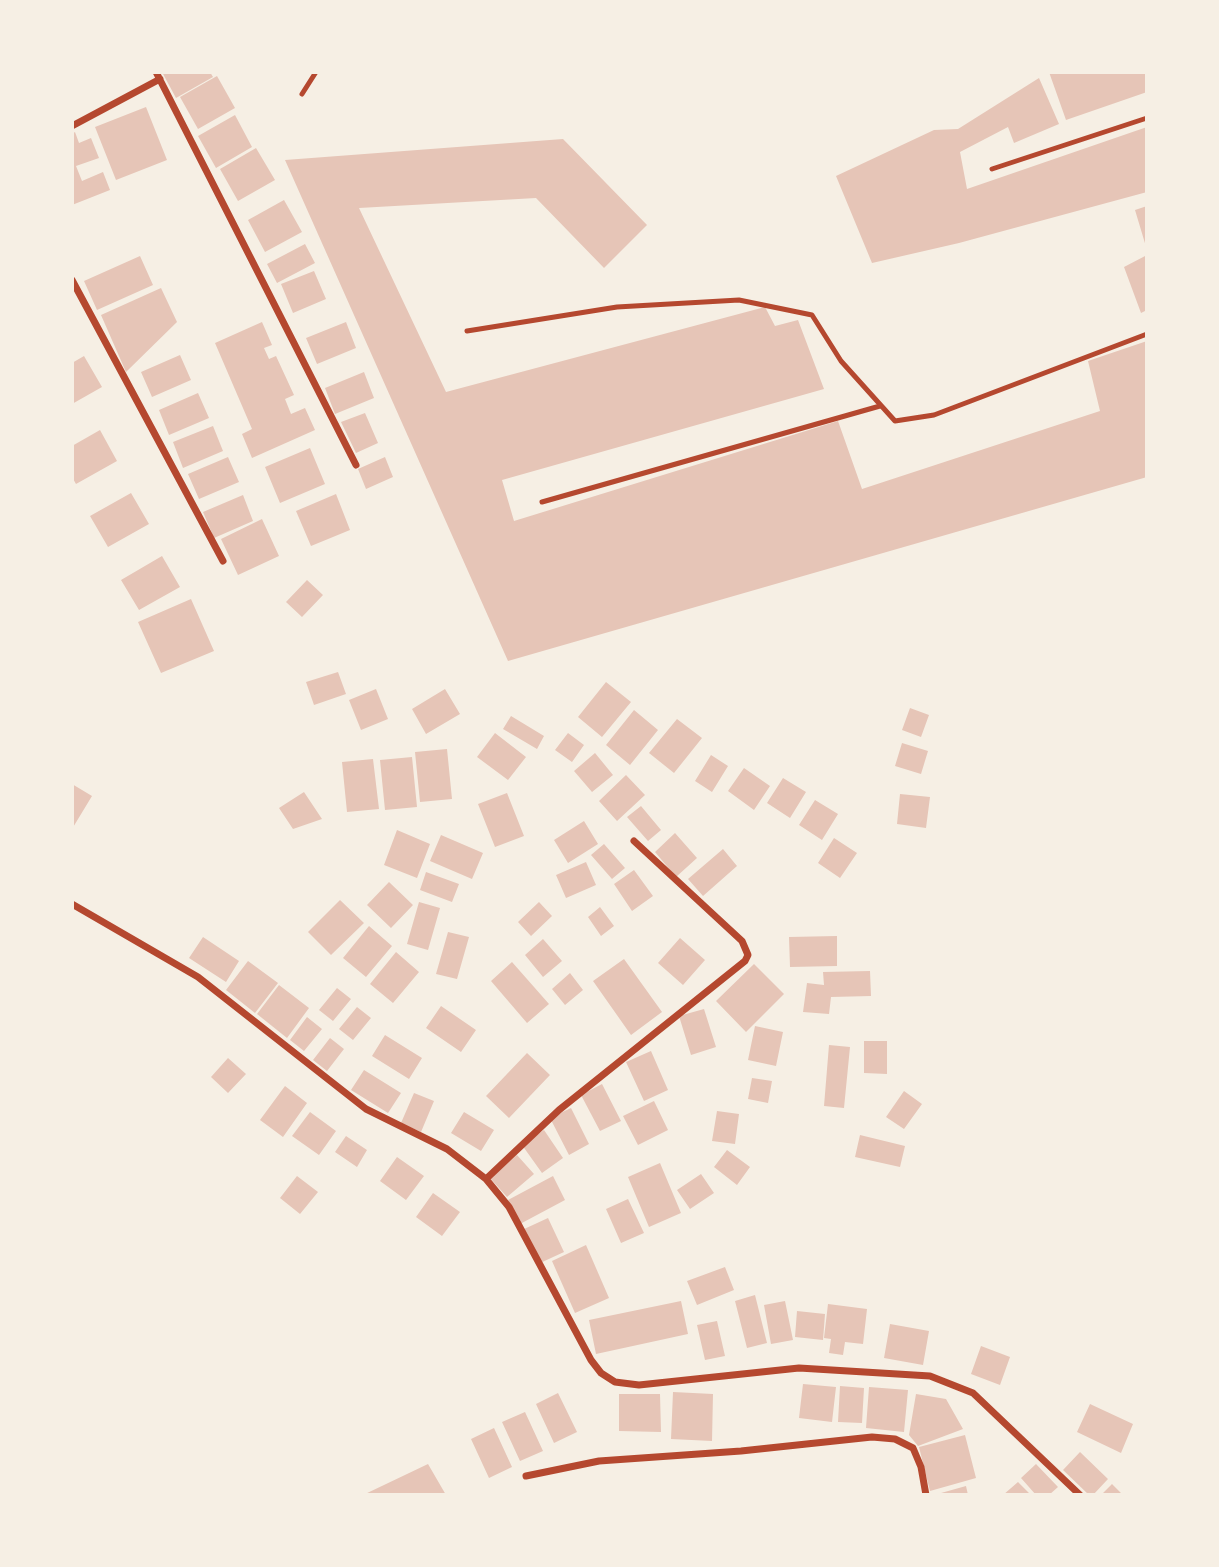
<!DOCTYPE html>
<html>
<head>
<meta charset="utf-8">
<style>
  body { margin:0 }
  #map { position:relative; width:1219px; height:1567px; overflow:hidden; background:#f6efe4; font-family:"Alegreya Sans",sans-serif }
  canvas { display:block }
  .frame { position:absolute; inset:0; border:74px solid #f6efe4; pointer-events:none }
</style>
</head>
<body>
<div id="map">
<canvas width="1219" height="1567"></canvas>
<div class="frame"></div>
</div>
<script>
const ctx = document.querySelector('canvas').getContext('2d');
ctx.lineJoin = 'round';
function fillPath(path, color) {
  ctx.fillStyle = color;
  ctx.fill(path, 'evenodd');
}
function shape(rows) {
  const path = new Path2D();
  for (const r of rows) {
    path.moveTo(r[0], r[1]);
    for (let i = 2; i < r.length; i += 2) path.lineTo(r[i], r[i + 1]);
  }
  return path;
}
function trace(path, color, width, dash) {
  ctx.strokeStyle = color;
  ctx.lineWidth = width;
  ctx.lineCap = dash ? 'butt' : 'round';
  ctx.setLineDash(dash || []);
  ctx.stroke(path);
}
const building = shape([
  [162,72,210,72,213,77,176,98],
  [1049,72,1147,72,1147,92,1066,120],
  [217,76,235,108,198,129,180,97],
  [1039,78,1059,124,1014,143,1008,127,960,152,967,189,1147,127,1147,192,959,243,872,263,836,176,934,130,958,129],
  [146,107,167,160,116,180,95,127],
  [235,115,252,147,216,168,198,136],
  [75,132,79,143,91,138,99,158,76,166,82,181,103,172,110,190,72,205,72,134],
  [563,139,647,225,604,268,536,198,359,208,446,392,765,307,775,326,798,320,824,389,502,480,514,521,838,421,862,489,1100,411,1088,361,1147,341,1147,477,508,661,285,160],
  [256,148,275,180,238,201,220,169],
  [284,200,302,232,265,252,248,220],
  [1147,206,1147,250,1135,210],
  [305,244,315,263,277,283,267,264],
  [1147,255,1147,310,1141,313,1124,267],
  [140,256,153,285,97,310,84,281],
  [314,271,326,299,293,313,281,284],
  [161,288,177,322,126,372,101,315],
  [262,322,272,345,264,348,269,359,276,356,294,395,285,399,291,414,305,408,315,430,252,458,242,434,252,429,215,343],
  [346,322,356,348,317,364,306,338],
  [180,355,191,380,152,397,141,372],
  [84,356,102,387,72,404,72,363],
  [364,372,374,398,335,414,325,388],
  [198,393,209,418,169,435,159,410],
  [365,413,378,443,356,453,341,422],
  [213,426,223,451,183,468,173,442],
  [100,430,117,461,76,484,72,477,72,446],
  [310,448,325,484,280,503,265,467],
  [228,457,239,482,199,499,188,474],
  [385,457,393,477,366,489,358,469],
  [131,493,149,524,108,547,90,516],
  [336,494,350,530,311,546,296,511],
  [243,495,253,521,214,538,203,512],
  [262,519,279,556,238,575,221,539],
  [162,556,180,587,139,610,121,580],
  [307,580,323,595,302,617,286,602],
  [191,599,214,651,161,673,138,622],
  [338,672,346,694,314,705,306,682],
  [606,682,631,702,602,737,578,717],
  [376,689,388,719,361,730,349,700],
  [445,689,460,714,426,734,412,709],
  [910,708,929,715,921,737,902,730],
  [634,710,658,730,630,765,606,745],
  [511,716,544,736,537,749,503,729],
  [677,719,702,738,674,773,649,753],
  [495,733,526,757,508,780,477,757],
  [568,733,584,745,572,762,555,750],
  [902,743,928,751,921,774,895,766],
  [447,749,452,799,420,802,415,752],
  [595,753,613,775,592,792,574,771],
  [711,755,728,766,712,792,695,781],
  [412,757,417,807,385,810,380,760],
  [373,759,379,809,347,812,342,762],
  [744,768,770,786,754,810,728,791],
  [626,775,645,795,617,821,599,801],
  [783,778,806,792,790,818,767,803],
  [72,784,92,796,72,829],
  [304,792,322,819,293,829,279,808],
  [507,793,524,836,495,847,478,804],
  [900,794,930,797,926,828,897,824],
  [815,800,838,814,822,840,799,825],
  [641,806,661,830,648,841,627,817],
  [584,821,598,844,568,863,554,840],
  [397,830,430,844,417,878,384,865],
  [675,833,697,858,676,877,655,852],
  [441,835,483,853,472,879,430,861],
  [834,838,857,853,840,878,818,863],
  [604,844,625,868,612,879,591,855],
  [723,849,737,866,703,896,688,879],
  [586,862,596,885,566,898,556,875],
  [634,870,653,896,632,911,614,884],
  [426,872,459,884,452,902,420,890],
  [389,882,413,905,391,928,367,905],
  [340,900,364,923,331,955,308,932],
  [419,902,440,908,428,950,407,944],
  [539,902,552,916,531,936,518,922],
  [600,907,614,926,601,936,588,917],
  [369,926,392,946,366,977,343,958],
  [448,932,469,937,457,979,436,974],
  [837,936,837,966,790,967,789,937],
  [203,937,239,961,226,982,189,958],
  [680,938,705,960,683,985,658,963],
  [543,939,562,961,543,977,525,955],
  [396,952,419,972,393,1003,370,984],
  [624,959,662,1012,631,1035,593,981],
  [248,961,278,983,255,1013,226,990],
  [512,962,549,1004,527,1023,491,981],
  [754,964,784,994,746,1032,716,1001],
  [870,971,871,996,831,997,829,1014,803,1012,807,983,824,985,823,972],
  [570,973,583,990,565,1005,552,989],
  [279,985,309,1008,287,1038,257,1014],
  [337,988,351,999,333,1021,319,1010],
  [441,1006,476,1030,461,1052,426,1028],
  [357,1007,371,1018,353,1040,339,1029],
  [704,1009,716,1047,691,1055,679,1016],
  [307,1017,322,1029,304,1051,290,1040],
  [755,1026,783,1032,776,1066,748,1060],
  [385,1035,422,1058,409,1079,372,1056],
  [330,1038,344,1049,327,1071,313,1060],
  [864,1041,887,1041,887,1074,864,1073],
  [829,1045,850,1047,844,1108,824,1106],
  [651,1051,668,1090,644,1101,626,1062],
  [527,1053,550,1075,509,1118,486,1096],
  [228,1058,246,1074,228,1093,211,1077],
  [364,1070,401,1093,388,1113,351,1090],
  [752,1078,772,1081,768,1103,748,1099],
  [602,1084,621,1121,600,1131,581,1095],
  [285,1086,307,1103,283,1137,260,1120],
  [904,1091,922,1104,904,1129,886,1117],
  [414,1093,434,1101,421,1132,401,1123],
  [654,1101,668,1130,638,1145,623,1116],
  [571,1108,589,1144,569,1155,550,1118],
  [717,1111,739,1114,735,1144,712,1141],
  [310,1112,336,1131,319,1155,292,1136],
  [464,1112,494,1130,481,1151,451,1133],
  [544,1130,563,1158,542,1173,522,1145],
  [860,1135,905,1146,900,1167,855,1157],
  [346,1136,367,1150,357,1167,335,1152],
  [727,1150,750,1167,737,1185,714,1167],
  [517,1155,534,1174,507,1197,490,1178],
  [397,1157,424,1176,406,1200,380,1181],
  [660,1163,681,1213,649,1227,628,1177],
  [701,1174,714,1193,690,1209,677,1190],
  [297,1176,318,1192,300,1214,280,1198],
  [553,1176,565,1200,520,1224,508,1200],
  [433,1193,460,1212,442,1236,416,1217],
  [628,1199,644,1233,621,1243,606,1209],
  [548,1218,564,1252,538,1264,522,1230],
  [586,1245,609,1298,575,1313,552,1261],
  [725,1267,734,1290,697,1305,687,1281],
  [755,1295,767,1343,747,1348,735,1301],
  [681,1301,688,1334,596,1354,589,1320],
  [785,1301,793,1340,771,1344,764,1305],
  [828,1304,867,1309,863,1344,845,1342,843,1355,829,1353,831,1339,824,1338],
  [797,1311,825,1314,823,1340,795,1337],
  [717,1321,725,1356,705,1360,697,1325],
  [890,1324,929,1331,923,1365,884,1358],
  [981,1346,1010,1357,1000,1385,971,1374],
  [803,1384,836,1387,832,1422,799,1418],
  [840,1386,864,1388,862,1423,838,1422],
  [869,1387,908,1390,904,1432,866,1428],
  [673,1392,713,1394,712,1441,671,1439],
  [558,1393,577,1432,554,1443,536,1404],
  [619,1394,660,1394,661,1432,619,1431],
  [916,1394,946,1399,963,1429,918,1446,909,1435],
  [1090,1404,1133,1424,1121,1453,1077,1432],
  [525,1412,543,1451,520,1461,502,1422],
  [494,1428,512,1467,489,1478,471,1439],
  [965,1435,976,1478,930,1491,919,1447],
  [1080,1452,1108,1479,1093,1495,1089,1495,1063,1470],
  [428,1464,446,1495,363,1495],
  [1036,1464,1058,1487,1049,1495,1036,1495,1021,1478],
  [1018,1482,1031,1495,1003,1495],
  [1112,1484,1123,1495,1101,1495],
  [966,1486,968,1495,942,1495,941,1493]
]);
const service = shape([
  [302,94,316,72],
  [992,169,1147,118],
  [467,331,617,307,739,300,812,315,841,361,895,421,934,415,1147,334],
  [542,502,880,406]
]);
const minor = shape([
  [156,72,356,465],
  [72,126,160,79],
  [72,280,223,561],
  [72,904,198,977,366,1109,447,1149,486,1179,509,1207,591,1360,601,1373,615,1382,639,1385,799,1368,930,1376,973,1393,1080,1495],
  [486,1179,559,1110,745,961,748,955,742,941,634,841],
  [526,1476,599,1461,741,1451,872,1437,895,1439,913,1448,921,1467,926,1495]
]);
fillPath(building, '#e6c5b7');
trace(service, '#b5482f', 5);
trace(minor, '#b5482f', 7);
</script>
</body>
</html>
